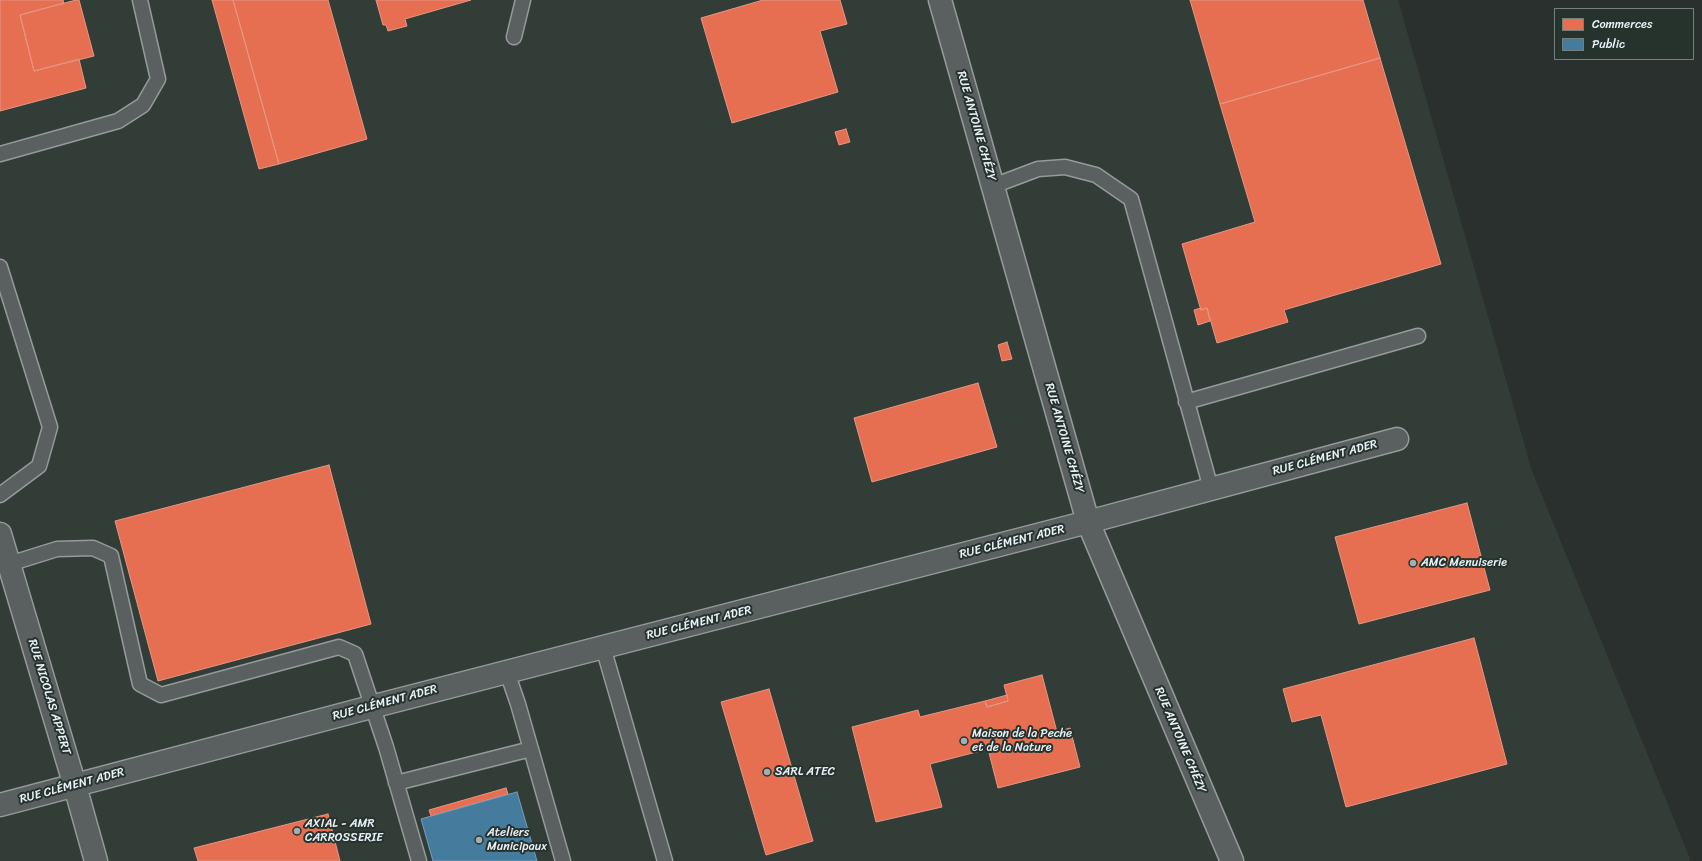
<!DOCTYPE html>
<html>
<head>
<meta charset="utf-8">
<style>
  body { margin:0 }
  #map { position:relative; width:1702px; height:861px; overflow:hidden; background:#29302d; font-family:Sriracha,sans-serif }
  canvas { display:block }
  .legend { position:absolute; left:1554px; top:8px; width:140px; height:52px; box-sizing:border-box; background:#26332d; border:1px solid #747f7e; margin:0; padding:5px 7px; list-style:none; font-size:12px; color:#e8f1f8 }
  .legend li { display:flex; align-items:center; gap:8px; height:20px }
  .legend b { width:20px; border:1px solid #747f7e }
</style>
</head>
<body>
<div id="map">
<canvas width="1702" height="861"></canvas>
<ul class="legend">
<li><b style="height:11px;background:#e76f51"></b>Commerces</li>
<li><b style="height:11px;background:#457b9d"></b>Public</li>
</ul>
</div>
<script>
const ctx = document.querySelector('canvas').getContext('2d');
ctx.lineJoin = 'round';
function fillPath(path, color) {
  ctx.fillStyle = color;
  ctx.fill(path, 'evenodd');
}
function shape(rows) {
  const path = new Path2D();
  for (const r of rows) {
    path.moveTo(r[0], r[1]);
    for (let i = 2; i < r.length; i += 2) path.lineTo(r[i], r[i + 1]);
  }
  return path;
}
function trace(path, color, width, dash) {
  ctx.strokeStyle = color;
  ctx.lineWidth = width;
  ctx.lineCap = dash ? 'butt' : 'round';
  ctx.setLineDash(dash || []);
  ctx.stroke(path);
}
function drawText(font, color, halo, rows, align = 'center') {
  ctx.font = font + ' Sriracha,sans-serif';
  ctx.lineWidth = 4;
  ctx.setLineDash([]);
  ctx.textBaseline = 'middle';
  ctx.strokeStyle = halo;
  ctx.fillStyle = color;
  for (const [text, x, y, turn = 0] of rows) {
    ctx.save();
    ctx.translate(x, y);
    ctx.rotate((+turn || 0) * Math.PI / 180);
    ctx.textAlign = isNaN(turn) ? turn : align;
    if (halo) ctx.strokeText(text, 0, 0);
    ctx.fillText(text, 0, 0);
    ctx.restore();
  }
}
const built = shape([
  [0,0,1398,0,1532,471,1691,861,0,861]
]);
const shops = shape([
  [0,0,63,0,64,3,20,15,34,71,79,59,86,88,0,111,0,0],
  [76,0,79,0,94,56,34,71,20,15,76,0],
  [212,0,233,0,279,164,259,169,212,0],
  [233,0,328,0,367,139,279,164,233,0],
  [376,0,471,0,405,19,407,26,388,31,386,25,383,25,376,0],
  [763,0,840,0,847,24,820,31,838,92,732,123,701,18,763,0],
  [1190,0,1363,0,1380,58,1220,104,1190,0],
  [1380,58,1441,264,1284,310,1288,322,1217,343,1207,308,1201,310,1200,307,1182,244,1255,222,1220,104,1380,58],
  [846,129,850,142,839,145,835,132,846,129],
  [1201,308,1201,310,1207,308,1210,321,1198,325,1194,310,1201,308],
  [1007,342,1012,359,1002,361,998,345,1007,342],
  [978,383,997,447,872,482,854,418,978,383],
  [329,465,371,624,158,681,115,521,329,465],
  [1467,503,1490,590,1359,624,1335,537,1467,503],
  [1474,638,1507,764,1346,807,1321,715,1292,722,1283,689,1474,638],
  [1042,675,1057,732,1070,728,1080,767,998,788,988,749,930,764,942,807,876,822,852,727,918,710,920,717,985,701,987,707,1008,701,1004,685,1042,675],
  [769,689,813,841,766,855,721,702,769,689],
  [1007,695,1008,701,987,707,985,701,1007,695],
  [506,788,508,794,431,816,429,810,506,788],
  [328,814,340,861,198,861,194,848,328,814]
]);
const public = shape([
  [517,792,537,861,433,861,421,819,517,792]
]);
const service = shape([
  [514,37,523,0],
  [0,154,118,121,143,105,158,79,140,0],
  [993,186,1038,169,1065,167,1096,175,1131,199,1211,489],
  [0,267,50,427,39,466,0,495],
  [1186,402,1418,336],
  [9,564,57,549,93,548,111,556,140,684,161,695,339,647,355,654,386,747,419,861],
  [603,647,665,861],
  [507,672,518,704,563,861],
  [396,783,531,749]
]);
const minor = shape([
  [940,0,1088,522,1232,861],
  [0,534,75,786,96,861],
  [0,805,371,707,1088,522,1397,439]
]);
const markers = [
  [1413,563,4,"#a5adb1"],
  [964,741,4,"#a5adb1"],
  [767,772,4,"#a5adb1"],
  [297,831,4,"#a5adb1"],
  [479,840,4,"#a5adb1"]
];
const streetNames = [
  ["RUE ANTOINE CHÉZY",976,126,74],
  ["RUE ANTOINE CHÉZY",1064,438,74],
  ["RUE CLÉMENT ADER",1325,458,-15],
  ["RUE CLÉMENT ADER",1012,542,-14],
  ["RUE CLÉMENT ADER",699,623,-14],
  ["RUE NICOLAS APPERT",49,697,73],
  ["RUE CLÉMENT ADER",385,703,-15],
  ["RUE ANTOINE CHÉZY",1180,740,67],
  ["RUE CLÉMENT ADER",72,786,-15]
];
const poiNames = [
  ["AMC Menuiserie",1421,563],
  ["Maison de la Peche",972,734],
  ["et de la Nature",972,748],
  ["SARL ATEC",775,772],
  ["AXIAL - AMR",305,824],
  ["CARROSSERIE",305,838],
  ["Ateliers",487,833],
  ["Municipaux",487,847]
];
fillPath(built, '#323d38');
fillPath(shops, '#e76f51');
trace(shops, '#e79683', 1);
fillPath(public, '#457b9d');
trace(public, '#769eb8', 1);
trace(service, '#959a9a', 17);
trace(minor, '#959a9a', 25);
trace(service, '#5a6060', 14);
trace(minor, '#5a6060', 22);
for (const [x, y, r, color] of markers) {
  const dot = new Path2D();
  dot.arc(x, y, r, 0, 2 * Math.PI);
  ctx.fillStyle = color;
  ctx.fill(dot);
  trace(dot, '#26332d', 1.5);
}
drawText('12px', '#e8f1f8', '#26332d', streetNames);
drawText('12px', '#e8f1f8', '#26332d', poiNames, 'left');
</script>
</body>
</html>
